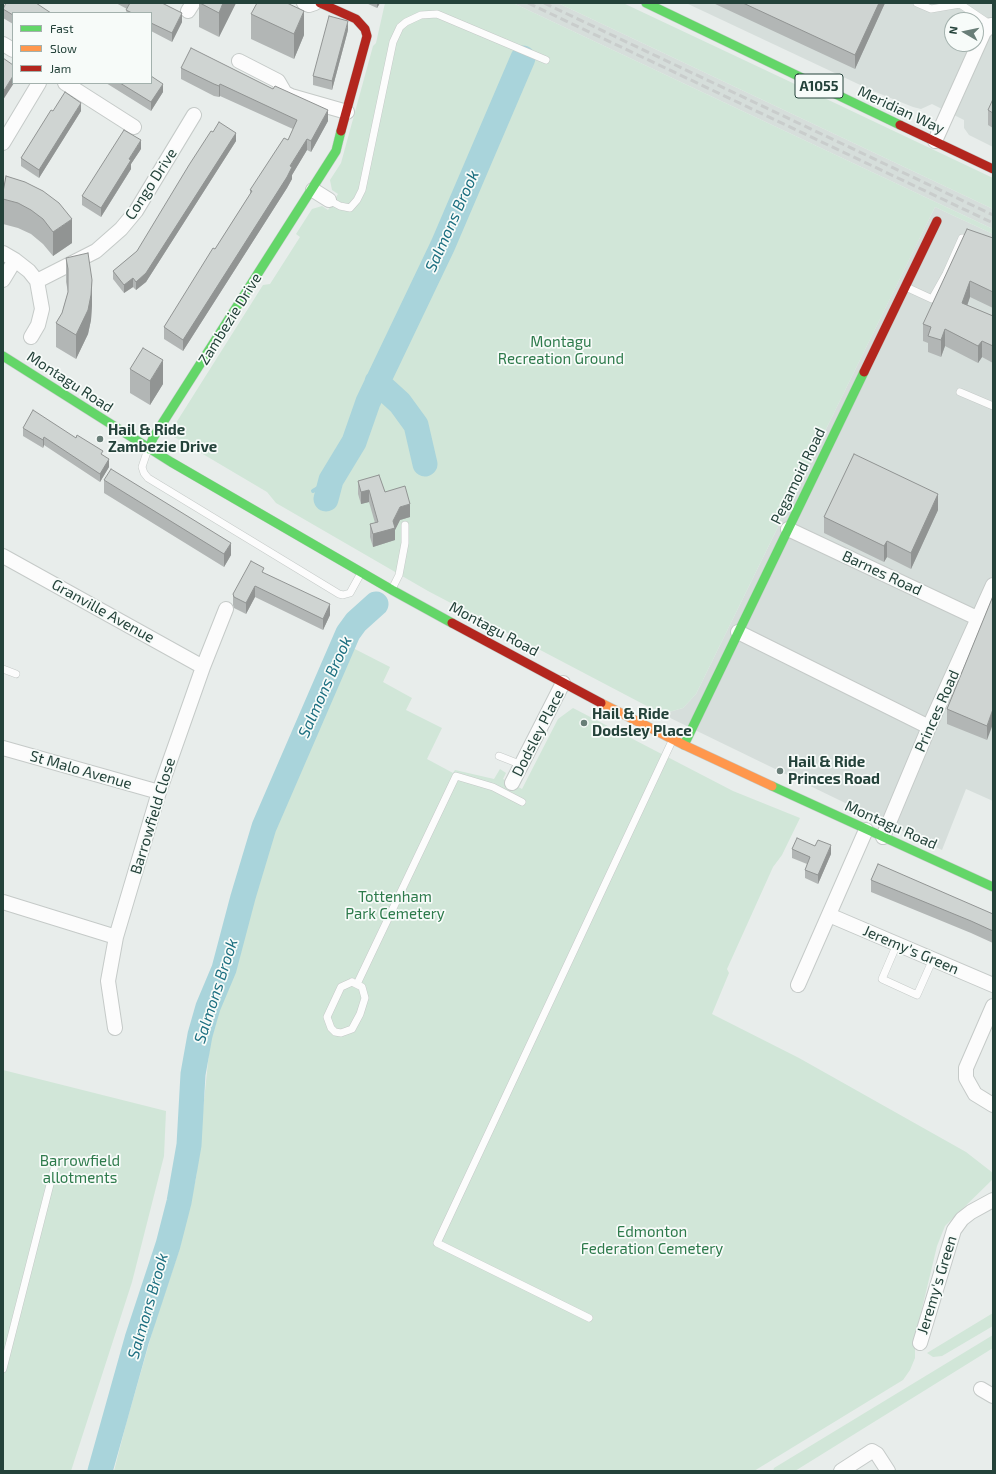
<!DOCTYPE html>
<html>
<head>
<meta charset="utf-8">
<style>
  body { margin:0 }
  #map { position:relative; width:996px; height:1474px; overflow:hidden; background:#e8edeb; font-family:"Exo 2",sans-serif }
  canvas { display:block }
  .frame { position:absolute; inset:0; border:4px solid #24423a; pointer-events:none }
  .legend { position:absolute; left:12px; top:12px; width:140px; height:72px; box-sizing:border-box; background:#f7fbf9; border:1px solid #a3b1ad; margin:0; padding:5px 7px; list-style:none; font-size:12px; color:#24423a }
  .legend li { display:flex; align-items:center; gap:8px; height:20px }
  .legend b { width:20px; border:1px solid #a3b1ad }
  .north { position:absolute; left:944px; top:12px; width:40px; height:40px; box-sizing:border-box; background:#f7fbf9; border:1px solid #a3b1ad; border-radius:50%; rotate:279deg; font-size:11px; font-weight:700; line-height:16px; text-align:center; color:#24423a }
  .north::after { content:''; display:block; margin:auto; width:14px; height:18px; background:#697e78; clip-path:polygon(50% 0,100% 100%,50% 72%,0 100%) }
</style>
</head>
<body>
<div id="map">
<canvas width="996" height="1474"></canvas>
<div class="frame"></div>
<ul class="legend">
<li><b style="height:5px;background:#63d668"></b>Fast</li>
<li><b style="height:5px;background:#ff974d"></b>Slow</li>
<li><b style="height:5px;background:#b3261e"></b>Jam</li>
</ul>
<div class="north">N</div>
</div>
<script>
const ctx = document.querySelector('canvas').getContext('2d');
ctx.lineJoin = 'round';
function fillPath(path, color) {
  ctx.fillStyle = color;
  ctx.fill(path, 'evenodd');
}
function shape(rows) {
  const path = new Path2D();
  for (const r of rows) {
    path.moveTo(r[0], r[1]);
    for (let i = 2; i < r.length; i += 2) path.lineTo(r[i], r[i + 1]);
  }
  return path;
}
function trace(path, color, width, dash) {
  ctx.strokeStyle = color;
  ctx.lineWidth = width;
  ctx.lineCap = dash ? 'butt' : 'round';
  ctx.setLineDash(dash || []);
  ctx.stroke(path);
}
function drawText(font, color, halo, rows, align = 'center') {
  ctx.font = font + ' "Exo 2",sans-serif';
  ctx.lineWidth = 3.5;
  ctx.setLineDash([]);
  ctx.textBaseline = 'middle';
  ctx.strokeStyle = halo;
  ctx.fillStyle = color;
  for (const [text, x, y, turn = 0] of rows) {
    ctx.save();
    ctx.translate(x, y);
    ctx.rotate((+turn || 0) * Math.PI / 180);
    ctx.textAlign = isNaN(turn) ? turn : align;
    if (halo) ctx.strokeText(text, 0, 0);
    ctx.fillText(text, 0, 0);
    ctx.restore();
  }
}
const built = shape([
  [513,3,558,3,993,209,993,229],
  [686,3,993,3,993,147,969,135,964,128,964,120,932,104,921,109,913,107,873,91],
  [952,20,976,20,976,44,952,44],
  [935,207,993,234,993,801,966,789,942,850,662,714,683,708,696,694]
]);
const green = shape([
  [385,3,513,3,993,229,993,234,935,207,696,694,683,708,662,714,428,591,276,503,267,492,169,434,263,285,270,284,300,237,296,234,312,209,322,206,328,210,338,194,332,190,330,180,341,163,373,46,376,43],
  [558,3,623,3,780,77,993,178,993,209],
  [347,645,390,667,383,682,412,698,406,710,442,728,427,759,453,773,455,770,494,779,500,769,506,773,503,779,522,789,558,719,573,708,733,791,800,818,782,855,773,867,727,969,729,973,712,1014,799,1058,966,1152,993,1173,993,1179,945,1226,937,1246,913,1346,915,1346,915,1358,910,1370,903,1380,754,1471,114,1471,126,1424,156,1319,179,1251,196,1178,210,1043,218,1017,210,1013,227,970,240,917,267,831],
  [3,1070,166,1111,164,1156,132,1282,71,1471,3,1471],
  [993,1313,993,1326,942,1356,933,1357,927,1353],
  [993,1335,993,1348,795,1471,773,1471,774,1468]
]);
const stream = shape([
  [313,491,331,480]
]);
const river = shape([
  [377,382,400,403,416,425,425,464],
  [326,499,331,480,354,442,368,402,443,245,523,58],
  [100,1471,137,1339,168,1245,179,1202,189,1145,193,1074,200,1035,208,1007,224,969,243,897,264,827,348,633,356,622,376,604]
]);
const lane = shape([
  [917,3,931,9,960,4,991,25],
  [329,200,340,206,350,208,357,200,362,190,393,42,400,27,406,22,421,15,437,14,546,60],
  [906,287,932,299,946,274,962,238,971,240],
  [960,392,993,406],
  [148,449,142,467,144,473,148,478,339,594,343,595,350,593,361,573],
  [392,589,399,575,405,543,405,525],
  [3,669,16,674],
  [499,756,522,765],
  [897,944,882,979,917,995,933,959],
  [352,982,362,987,365,998,360,1014,352,1029,341,1033,335,1032,331,1028,327,1017,341,987,352,982],
  [357,984,456,776,493,787,522,802],
  [589,1318,437,1243,672,741],
  [3,1369,56,1161]
]);
const street = shape([
  [304,3,309,5,315,3],
  [188,11,193,3],
  [3,44,13,50],
  [239,61,278,81,285,93,291,96,347,112],
  [65,83,134,127],
  [935,141,984,32,991,25,993,25],
  [3,143,39,83],
  [313,190,329,200],
  [3,253,15,260,29,271,37,281,42,309,38,325,31,337],
  [3,280,15,260],
  [37,281,96,251,121,229,136,211,194,115],
  [788,529,977,618],
  [3,556,203,667],
  [738,632,929,727],
  [3,748,159,792],
  [512,783,563,683],
  [883,837,929,727,993,585],
  [3,902,116,937],
  [829,915,993,985],
  [798,985,866,830],
  [993,1006,966,1068,966,1078,975,1094,993,1105],
  [115,1028,108,981,116,937,159,792,203,667,226,609],
  [920,1343,954,1230,962,1219,971,1212,993,1200],
  [981,1389,993,1396],
  [841,1471,872,1451,877,1454,888,1471]
]);
const fast = shape([
  [646,3,900,125],
  [3,356,171,462,392,590,452,623],
  [149,449,153,438,336,151,341,131],
  [684,745,864,372],
  [772,786,993,887]
]);
const slow = shape([
  [601,703,684,745,772,786]
]);
const jam = shape([
  [320,3,356,19,365,29,367,36,341,131],
  [900,125,993,169],
  [864,372,937,221],
  [452,623,601,703]
]);
const rail = shape([
  [528,3,993,223],
  [544,3,993,215]
]);
const wall = shape([
  [116,3,162,3,182,22,172,42,151,31,151,13,126,13,127,9],
  [199,3,236,3,219,37,199,27],
  [366,3,380,3,377,8],
  [713,3,885,3,855,69],
  [3,8,13,13,13,24,3,18],
  [251,14,304,35,294,59,251,39],
  [348,30,332,90,313,85,313,76],
  [181,68,328,121,311,152,307,150,292,175,292,179,287,188,183,351,164,339,164,327,215,249,250,194,250,190,288,140,293,129,220,96,219,97,214,96,181,79],
  [106,83,151,83,163,92,151,111],
  [988,110,993,113,993,128,988,125],
  [53,111,81,111,39,178,21,166,21,158],
  [213,132,236,141,146,282,136,290,133,287,124,293,113,279,113,271,137,251],
  [141,149,131,164,131,169,101,217,82,205,82,196],
  [6,176,72,243,53,256,43,244,31,234,18,228,3,224,3,192],
  [993,238,993,308,970,297,967,306,993,316,993,363,982,357,978,363,945,346,941,357,928,352,928,343,923,341,923,324],
  [66,258,92,305,91,320,88,334,76,359,56,347,56,323,62,313,68,292,66,282],
  [130,369,163,384,150,405,130,393],
  [23,428,103,455,109,467,100,482,44,445,43,448,23,436],
  [104,480,231,555,224,567,104,493],
  [358,481,385,492,410,517,400,520,395,530,395,540,373,547,370,537,370,524,375,523,369,502,361,504,358,494],
  [938,510,911,569,887,557,884,562,824,533,824,517],
  [264,573,330,615,323,630,255,597,246,614,234,608,233,605,233,594],
  [993,596,987,740,947,724,947,709],
  [792,849,831,854,818,884,805,878,805,870,807,864,792,858],
  [871,880,993,914,993,943,971,933,871,892]
]);
const shadedWall = shape([
  [223,3,236,3,219,37,219,13],
  [377,3,380,3,377,8],
  [879,3,885,3,855,69,855,55],
  [304,11,304,35,294,59,294,34],
  [182,13,182,22,172,42,172,33],
  [348,21,348,30,332,90,332,81],
  [13,76,13,83,14,83,3,100,3,92],
  [163,84,163,92,151,111,151,102],
  [220,84,220,96,219,97,219,86],
  [81,103,81,111,39,178,39,170],
  [328,110,328,121,311,152,311,141],
  [236,133,236,141,146,282,136,290,136,282],
  [307,139,307,150,292,175,292,179,287,188,183,351,183,340],
  [141,140,141,149,131,164,131,169,101,217,101,208,129,159],
  [72,219,72,243,53,256,53,232],
  [133,278,133,287,124,293,124,285],
  [92,280,92,305,91,320,88,334,76,359,76,335],
  [970,281,970,297,962,320,962,303],
  [945,329,945,346,941,357,941,340],
  [982,341,982,357,978,363,978,346],
  [163,360,163,384,150,405,150,381],
  [44,437,44,445,43,448,43,440],
  [109,459,109,467,100,482,100,474],
  [369,490,369,502,361,504,361,492],
  [938,494,938,510,911,569,911,553],
  [410,504,410,517,400,520,395,530,395,540,373,547,373,534,393,521,400,507],
  [887,541,887,557,884,562,884,546],
  [231,543,231,555,224,567,224,554],
  [255,586,255,597,246,614,246,603],
  [330,604,330,615,323,630,323,619],
  [993,709,993,724,987,740,987,726],
  [831,845,831,854,818,884,818,875]
]);
const building = shape([
  [6,3,36,3,51,13,13,13,13,15,3,9,6,3],
  [130,3,162,3,182,13,172,33,151,23,151,13,132,13,126,10,130,3],
  [200,3,223,3,219,13,200,3],
  [257,3,287,3,304,11,294,34,251,14,257,3],
  [743,3,879,3,855,55,743,3],
  [329,16,348,21,332,81,313,76,329,16],
  [191,48,273,89,275,86,328,110,311,141,307,139,290,166,292,167,287,177,183,340,164,327,213,248,215,249,252,191,250,190,284,138,288,140,297,120,220,84,219,86,214,84,181,68,191,48],
  [3,58,13,65,13,76,3,92,3,58],
  [151,76,163,84,151,102,120,83,151,83,151,76],
  [65,92,81,103,39,170,21,158,51,110,53,111,65,92],
  [993,99,993,113,988,110,993,99],
  [219,122,236,133,146,273,136,282,133,278,124,285,113,271,137,251,189,165,211,131,213,132,219,122],
  [124,130,141,140,129,159,131,160,101,208,82,196,124,130],
  [6,176,25,182,43,191,59,203,72,219,53,232,43,219,31,210,18,203,3,199,3,192,6,176],
  [967,229,993,238,993,292,970,281,962,303,993,316,993,346,982,341,978,346,945,329,941,340,928,336,931,327,923,324,967,229],
  [88,253,92,280,91,295,88,310,76,335,56,323,62,313,68,292,68,269,66,258,88,253],
  [143,348,163,360,150,381,130,369,143,348],
  [33,410,76,438,77,435,103,451,101,454,109,459,100,474,44,437,43,440,23,428,33,410],
  [854,454,938,494,911,553,887,541,884,546,824,517,854,454],
  [111,469,231,543,224,554,104,480,111,469],
  [379,475,385,492,405,486,410,504,400,507,393,521,395,528,373,534,370,524,378,522,369,490,361,492,358,481,379,475],
  [251,561,264,568,262,572,330,604,323,619,255,586,246,603,234,597,233,594,251,561],
  [993,596,993,709,987,726,947,709,993,596],
  [797,838,815,846,818,840,831,845,818,875,805,870,810,857,792,849,797,838],
  [878,864,993,914,993,931,971,921,871,880,878,864]
]);
const markers = [
  [100,439,4,"#697e78"],
  [584,723,4,"#697e78"],
  [780,771,4,"#697e78"]
];
const shields = [
  [819,86,48]
];
const shieldNames = [
  ["A1055",819,86]
];
const streetNames = [
  ["Meridian Way",901,110,25],
  ["Congo Drive",151,184,-57],
  ["Zambezie Drive",230,319,-58],
  ["Montagu Road",70,382,33],
  ["Pegamoid Road",798,476,-64],
  ["Barnes Road",882,573,25],
  ["Granville Avenue",103,611,29],
  ["Montagu Road",494,629,28],
  ["Princes Road",937,711,-66],
  ["Dodsley Place",538,733,-63],
  ["St Malo Avenue",81,770,16],
  ["Barrowfield Close",153,816,-73],
  ["Montagu Road",891,825,24],
  ["Jeremy's Green",911,950,23],
  ["Jeremy's Green",937,1285,-73]
];
const parkNames = [
  ["Montagu",561,342],
  ["Recreation Ground",561,359],
  ["Tottenham",395,897],
  ["Park Cemetery",395,914],
  ["Barrowfield",80,1161],
  ["allotments",80,1178],
  ["Edmonton",652,1232],
  ["Federation Cemetery",652,1249]
];
const poiNames = [
  ["Hail & Ride",108,430],
  ["Zambezie Drive",108,447],
  ["Hail & Ride",592,714],
  ["Dodsley Place",592,731],
  ["Hail & Ride",788,762],
  ["Princes Road",788,779]
];
const waterNames = [
  ["Salmons Brook",452,221,-66],
  ["Salmons Brook",325,687,-66],
  ["Salmons Brook",216,991,-72],
  ["Salmons Brook",148,1306,-74]
];
fillPath(built, '#d6dedb');
fillPath(green, '#d1e6d8');
trace(stream, '#a9d4db', 4);
trace(river, '#a9d4db', 25);
trace(lane, '#c5cac8', 8);
trace(street, '#c5cac8', 16);
trace(fast, '#c3cbc8', 10);
trace(slow, '#c3cbc8', 10);
trace(jam, '#c3cbc8', 10);
trace(lane, '#fcfcfc', 7);
trace(street, '#fcfcfc', 14);
trace(fast, '#63d668', 9);
trace(slow, '#ff974d', 9);
trace(jam, '#b3261e', 9);
trace(rail, '#c9cdcc', 3, [8, 4]);
fillPath(wall, '#b2b6b5');
fillPath(shadedWall, '#919493');
fillPath(building, '#cfd4d2');
trace(building, '#919493', 1);
for (const [x, y, r, color] of markers) {
  const dot = new Path2D();
  dot.arc(x, y, r, 0, 2 * Math.PI);
  ctx.fillStyle = color;
  ctx.fill(dot);
  trace(dot, '#f7fbf9', 1.5);
}
for (const [x, y, w] of shields) {
  const box = new Path2D();
  box.roundRect(x - w / 2, y - 12, w, 24, 3);
  ctx.fillStyle = '#f7fbf9';
  ctx.fill(box);
  trace(box, '#24423a', 1);
}
drawText('bold 14px', '#24423a', null, shieldNames);
drawText('15px', '#24423a', '#f7fbf9', streetNames);
drawText('15px', '#2d7a4b', '#f7fbf9', parkNames);
drawText('bold 15px', '#24423a', '#f7fbf9', poiNames, 'left');
drawText('italic 16px', '#1c6f80', '#f7fbf9', waterNames);
</script>
</body>
</html>
